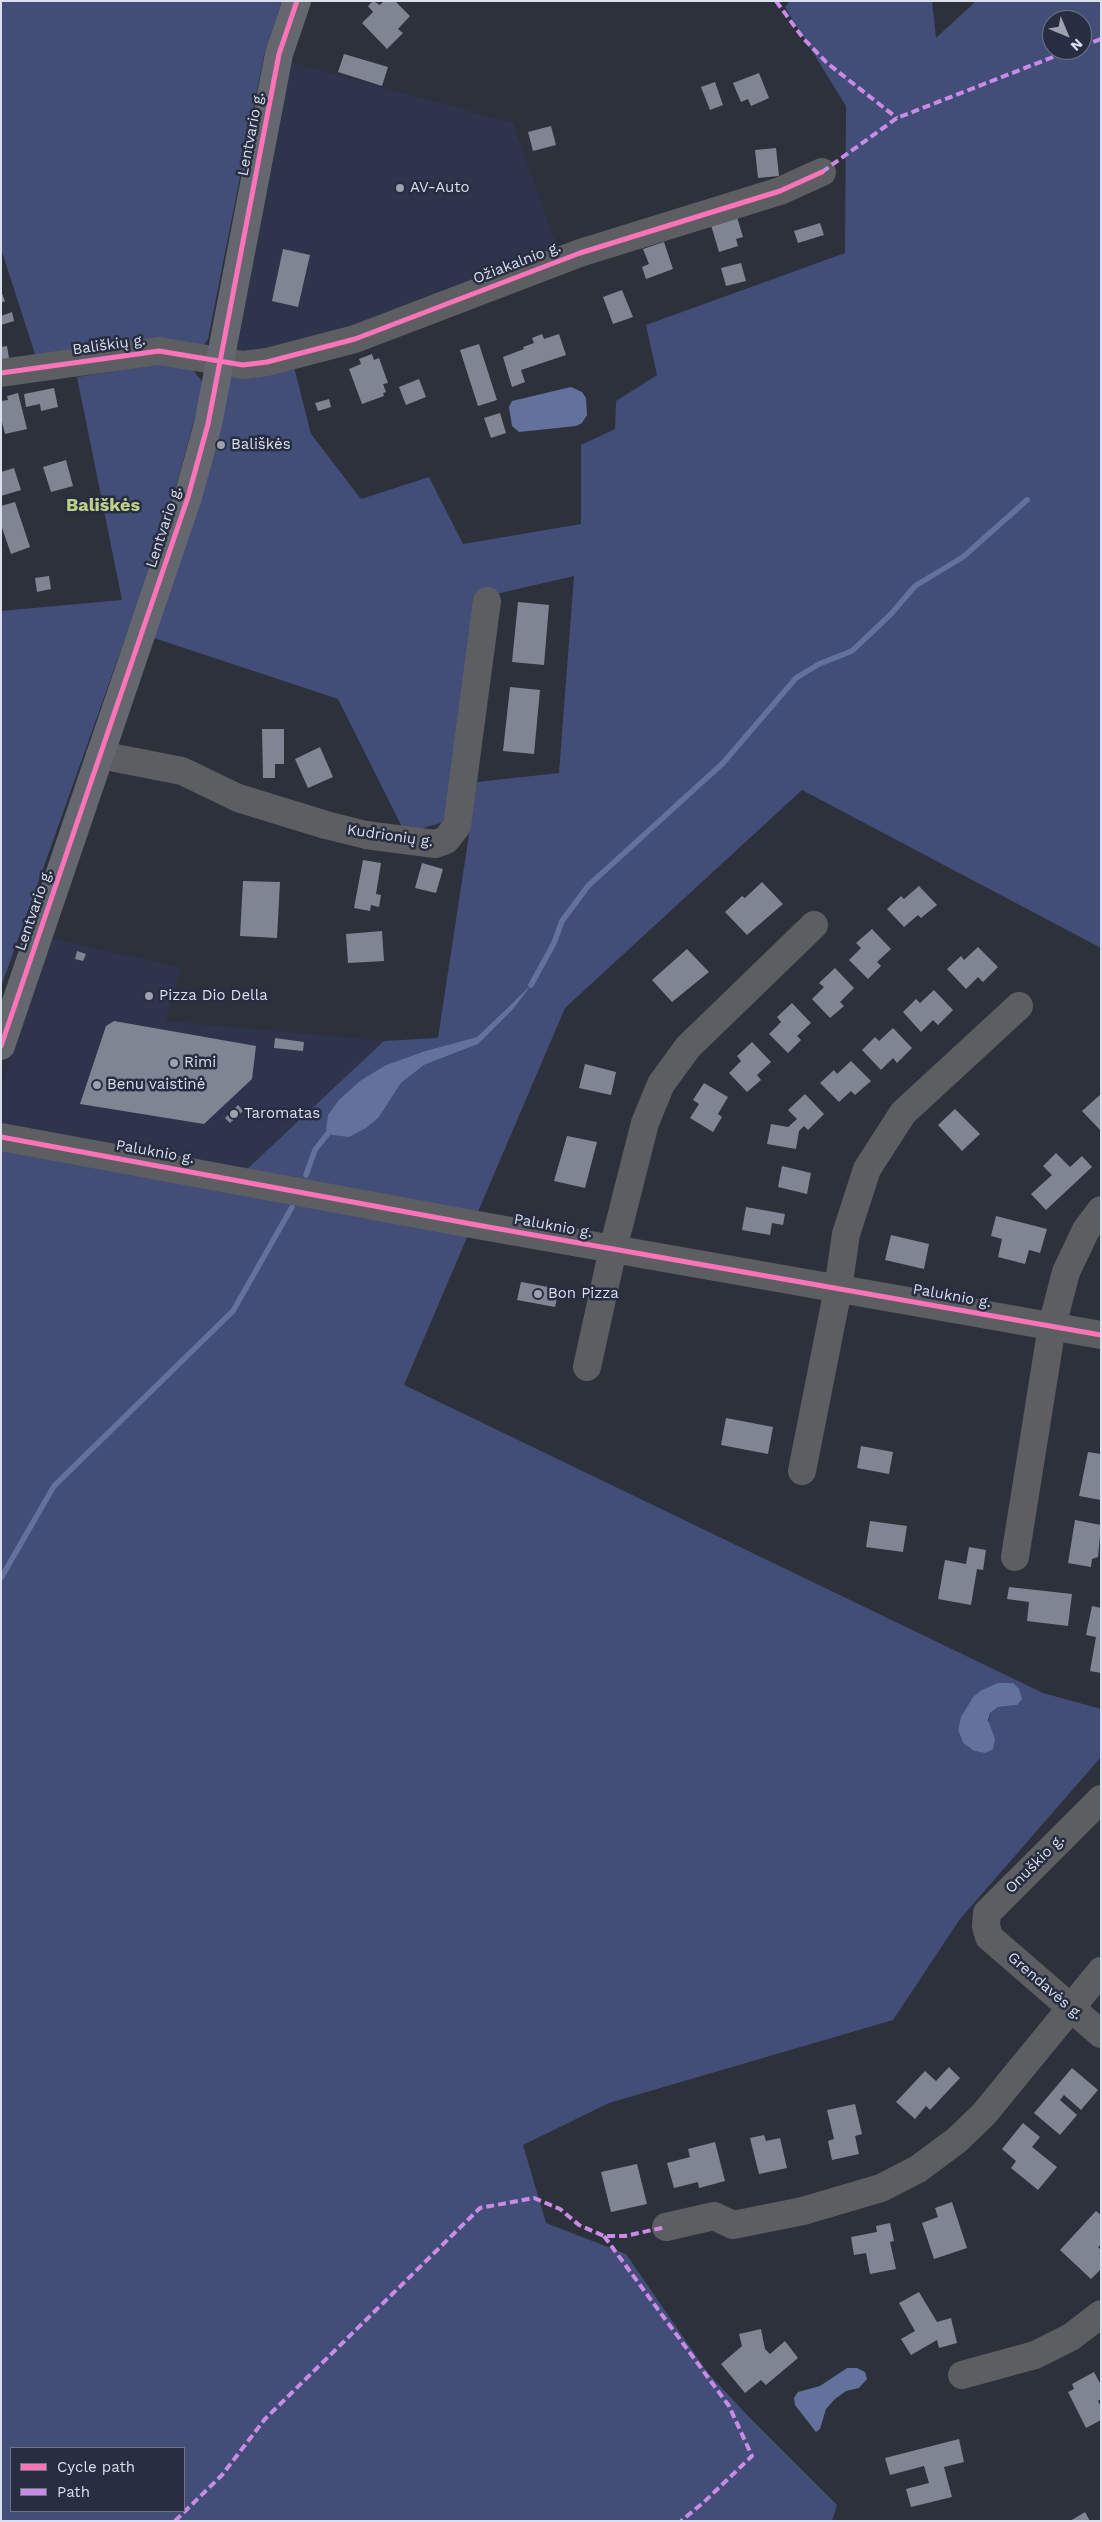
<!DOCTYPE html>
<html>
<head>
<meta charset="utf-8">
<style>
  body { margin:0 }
  #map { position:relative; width:1102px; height:2522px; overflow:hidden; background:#2d313b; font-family:"Work Sans",sans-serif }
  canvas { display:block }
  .frame { position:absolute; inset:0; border:2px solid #dadfec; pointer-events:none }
  .legend { position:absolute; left:10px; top:2447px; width:175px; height:65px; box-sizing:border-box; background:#272e41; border:1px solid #6f7585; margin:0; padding:6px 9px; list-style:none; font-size:15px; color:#dadfec }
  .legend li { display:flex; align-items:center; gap:10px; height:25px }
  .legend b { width:25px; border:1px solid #6f7585 }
  .north { position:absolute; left:1042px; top:10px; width:50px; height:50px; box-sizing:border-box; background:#272e41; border:1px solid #6f7585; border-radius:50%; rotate:135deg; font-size:14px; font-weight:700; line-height:20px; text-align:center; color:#dadfec }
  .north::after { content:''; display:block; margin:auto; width:18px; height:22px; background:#9da2ae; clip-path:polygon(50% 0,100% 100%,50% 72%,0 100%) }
</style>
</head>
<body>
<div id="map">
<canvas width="1102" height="2522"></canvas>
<div class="frame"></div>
<ul class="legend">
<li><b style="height:6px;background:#fb73b8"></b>Cycle path</li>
<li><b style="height:6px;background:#ca8be6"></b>Path</li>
</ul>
<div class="north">N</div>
</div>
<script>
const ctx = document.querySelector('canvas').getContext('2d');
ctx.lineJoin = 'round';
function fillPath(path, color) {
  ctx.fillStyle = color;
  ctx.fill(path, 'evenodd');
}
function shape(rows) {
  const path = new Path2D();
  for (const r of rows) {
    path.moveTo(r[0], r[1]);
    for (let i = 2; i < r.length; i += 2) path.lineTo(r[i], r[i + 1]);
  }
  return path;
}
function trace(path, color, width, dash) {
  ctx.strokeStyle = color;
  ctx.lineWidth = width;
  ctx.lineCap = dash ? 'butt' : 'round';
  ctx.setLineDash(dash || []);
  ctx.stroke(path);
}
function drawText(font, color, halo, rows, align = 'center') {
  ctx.font = font + ' "Work Sans",sans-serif';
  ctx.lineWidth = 5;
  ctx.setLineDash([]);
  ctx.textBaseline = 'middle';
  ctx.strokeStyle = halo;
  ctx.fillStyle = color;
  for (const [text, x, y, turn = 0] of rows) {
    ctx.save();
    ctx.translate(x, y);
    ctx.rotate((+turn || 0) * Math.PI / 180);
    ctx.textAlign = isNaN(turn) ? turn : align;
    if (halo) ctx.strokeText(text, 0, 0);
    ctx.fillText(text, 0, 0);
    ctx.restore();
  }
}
const built = shape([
  [291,62,513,123,559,253,227,373],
  [52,938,181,968,166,1021,384,1041,245,1171,3,1125,1,1123,1,1087]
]);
const green = shape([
  [1,1,282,1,264,55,208,339,203,346,36,357,1,249],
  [790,1,932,1,936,38,976,1,1101,1,1101,948,802,790,565,1008,404,1385,1043,1693,1101,1709,1101,1757,960,1919,893,2020,609,2103,523,2145,546,2223,626,2254,708,2373,748,2416,837,2505,832,2521,1,2521,1,1149,245,1171,384,1041,438,1038,477,782,559,773,574,576,483,597,448,821,405,833,338,699,151,637,199,508,227,373,292,359,311,434,361,499,429,477,463,544,581,524,581,445,615,429,616,401,657,375,646,325,845,253,846,106,785,7],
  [1052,20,1082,20,1082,50,1052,50],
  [516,999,478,1044,424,1065,401,1083,379,1117,386,1065,425,1051,477,1037],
  [973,1697,1017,1705,998,1707,990,1713,985,1753,974,1751,963,1743,958,1730,961,1718],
  [11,2448,184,2448,184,2511,11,2511],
  [160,364,193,370,204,384,166,523,1,987,1,611,122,600,77,377]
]);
const water = shape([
  [571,387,582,392,586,398,587,415,582,423,576,426,519,432,512,426,509,407,512,401],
  [531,985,514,1008,478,1044,424,1065,401,1083,379,1117,366,1128,349,1137,332,1135,326,1129,328,1115,339,1100,360,1081,386,1065,425,1051,477,1037],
  [998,1683,1013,1683,1019,1689,1022,1699,1017,1705,998,1707,990,1713,988,1720,995,1739,993,1749,985,1753,974,1751,963,1743,958,1730,961,1717,973,1697,982,1690],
  [847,2368,857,2368,865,2372,867,2379,859,2388,846,2391,835,2399,826,2409,820,2429,816,2432,795,2405,794,2398,798,2392,820,2386]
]);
const stream = shape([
  [531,985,554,943,562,921,588,886,723,763,796,678,819,664,852,651,891,614,915,586,963,557,1027,500],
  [306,1175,315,1150,329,1132],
  [1,1578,54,1486,233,1311,292,1207]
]);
const building = shape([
  [373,1,380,5,384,1,395,1,410,16,398,29,403,33,387,49,362,23,373,12,368,6],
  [344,54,388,67,382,86,338,72],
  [759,73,769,98,751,106,748,99,741,102,733,83],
  [715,82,723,105,710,110,701,87],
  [551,126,556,145,533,151,528,132],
  [776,148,779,176,758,178,755,150],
  [737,217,743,237,736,239,738,246,719,252,711,225],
  [820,223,824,235,798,243,794,231],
  [664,242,673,269,646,279,642,267,649,264,643,249],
  [283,249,310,255,298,307,272,301],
  [741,263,746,281,726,286,721,268],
  [622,290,633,317,613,324,603,297],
  [1,291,5,301,1,303],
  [12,312,14,321,1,325,1,316],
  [542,334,544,339,559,334,566,355,521,370,525,382,512,387,503,357,524,349,523,347,534,343,532,338],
  [479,344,497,400,478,406,460,350],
  [7,346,10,364,1,365,1,347],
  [372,354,374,360,379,358,388,383,383,384,386,392,383,393,384,396,362,404,349,369,361,364,359,359],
  [419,379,426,397,406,405,399,387],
  [54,388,58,407,41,411,40,404,26,407,24,394],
  [18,393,27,429,5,434,1,418,1,401,8,400,7,396],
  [329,399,331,407,318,411,315,403],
  [500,413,506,433,491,438,484,418],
  [66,460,73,486,51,492,43,467],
  [14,468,21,490,1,496,1,472],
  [15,502,30,547,11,554,1,525,1,506],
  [49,576,51,589,37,592,35,578],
  [518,602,549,605,544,665,512,662],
  [510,687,540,690,534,754,503,751],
  [262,729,284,729,284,764,275,764,275,778,263,778],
  [320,747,333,777,308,788,295,759],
  [363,860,381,863,376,894,381,895,379,907,371,905,370,911,354,908],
  [422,863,443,869,436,893,415,888],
  [243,881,280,882,277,938,240,936],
  [762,882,783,904,747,935,725,912,742,896,745,898],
  [919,886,937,905,921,918,918,915,904,927,887,909,901,896,904,899],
  [872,929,891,949,877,962,881,966,868,979,849,960,861,948,856,943],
  [382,931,384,961,348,963,346,934],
  [978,947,998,967,983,982,978,977,966,989,947,969,961,956,964,960],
  [687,949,709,972,672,1002,652,980],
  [77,951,86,954,83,961,75,959],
  [835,968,854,988,840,1002,844,1006,830,1018,812,999,824,987,819,983],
  [934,990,953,1010,938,1025,933,1020,921,1032,903,1012,916,999,920,1003],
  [792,1003,811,1023,797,1036,801,1040,788,1053,769,1034,781,1022,777,1017],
  [114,1021,256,1046,252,1079,204,1124,80,1104,106,1026],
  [893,1028,912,1048,897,1063,893,1058,881,1070,862,1050,875,1037,879,1041],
  [275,1038,304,1042,303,1051,274,1048],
  [752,1042,771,1062,757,1075,761,1080,747,1092,729,1073,741,1061,737,1056],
  [851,1061,871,1081,855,1095,851,1091,839,1102,820,1083,834,1070,837,1074],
  [585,1064,616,1072,611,1095,579,1088],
  [704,1083,728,1097,718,1114,722,1117,713,1132,690,1118,699,1104,693,1100],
  [805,1094,824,1114,808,1130,804,1126,799,1131,796,1149,767,1144,771,1124,788,1127,797,1119,788,1110],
  [1101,1094,1101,1131,1082,1111],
  [238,1105,243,1111,230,1123,225,1118],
  [955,1109,980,1134,962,1151,938,1125],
  [567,1136,597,1142,585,1188,554,1181],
  [1056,1153,1070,1167,1082,1156,1092,1167,1046,1210,1031,1194,1052,1175,1043,1166],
  [782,1166,811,1173,807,1194,778,1187],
  [746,1207,785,1214,783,1225,772,1223,770,1235,742,1230],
  [996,1216,1047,1229,1040,1253,1029,1250,1025,1264,998,1257,1002,1239,991,1236],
  [891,1235,929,1244,924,1269,885,1260],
  [521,1282,559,1289,555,1307,517,1300],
  [726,1418,773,1427,768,1454,721,1445],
  [861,1446,893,1452,889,1474,857,1468],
  [1088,1452,1101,1454,1101,1500,1079,1496],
  [1075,1520,1101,1525,1098,1557,1092,1559,1091,1567,1068,1563],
  [870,1521,907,1526,903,1552,866,1547],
  [969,1547,986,1550,983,1570,977,1569,971,1605,938,1599,945,1560,966,1564],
  [1009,1587,1072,1594,1068,1626,1027,1621,1029,1602,1007,1599],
  [1092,1606,1101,1608,1101,1673,1090,1671,1096,1637,1086,1635],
  [949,2067,960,2078,930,2110,926,2106,915,2119,896,2102,925,2071,936,2081],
  [1072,2068,1098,2090,1081,2110,1064,2095,1060,2100,1077,2115,1060,2135,1034,2113],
  [855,2104,862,2134,855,2136,859,2154,832,2160,828,2141,834,2139,827,2110],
  [1023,2123,1040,2137,1032,2147,1057,2167,1038,2190,1011,2168,1016,2161,1002,2149],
  [764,2135,766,2141,780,2138,787,2168,759,2174,750,2138],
  [715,2142,725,2181,699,2188,698,2182,674,2188,667,2163,690,2157,688,2149],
  [637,2164,647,2204,611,2212,601,2172],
  [952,2202,967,2248,934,2259,922,2223,938,2217,935,2208],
  [1096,2211,1101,2215,1101,2245,1098,2247,1101,2250,1101,2269,1091,2279,1060,2250],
  [890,2223,894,2241,890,2242,896,2269,870,2274,866,2253,854,2255,851,2237,877,2232,876,2226],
  [919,2292,937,2322,951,2318,957,2343,939,2348,937,2340,911,2355,901,2339,915,2331,899,2303],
  [761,2329,765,2349,770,2354,785,2341,798,2358,766,2385,761,2380,745,2393,721,2364,742,2346,739,2334],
  [1094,2372,1101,2385,1101,2399,1098,2401,1101,2407,1101,2420,1086,2428,1068,2392,1074,2389,1072,2384],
  [959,2439,964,2462,944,2467,952,2497,911,2507,906,2489,929,2483,924,2466,890,2475,885,2458],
  [1085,2512,1090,2521,1070,2521]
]);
const minor = shape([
  [1,373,159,351,243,365,267,362,355,339,580,253,780,191,822,172],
  [100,755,182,771,238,798,326,825,366,835,435,844,446,840,457,826,487,601],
  [1,1137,477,1225,1101,1335],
  [587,1367,613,1249,645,1123,661,1084,688,1047,814,925],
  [802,1471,838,1289,846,1234,867,1169,903,1113,1019,1006],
  [1015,1557,1052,1326,1066,1272,1086,1230,1101,1210],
  [1101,1799,987,1913,986,1926,989,1937,1101,2034],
  [666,2227,714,2216,733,2225,803,2211,881,2188,918,2169,957,2140,984,2114,1101,1971],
  [962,2375,1035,2355,1071,2337,1101,2314]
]);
const major = shape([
  [1,1046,188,497,208,424,279,54,297,1]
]);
const quiet = shape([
  [776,1,803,38,827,63,897,118],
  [1082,46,1101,39],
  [822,172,897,118,1071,50],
  [604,2236,729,2406,752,2456,704,2502,681,2521],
  [175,2521,222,2475,265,2419,480,2208,534,2198,560,2209,579,2225,604,2236,625,2236,666,2227]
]);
const cycleway = shape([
  [1,373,159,351,243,365,267,362,355,339,580,253,780,191,822,172],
  [1,1046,188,497,208,424,279,54,297,1],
  [1,1137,477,1225,1101,1335]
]);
const markers = [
  [400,188,5,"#9da2ae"],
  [221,445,5,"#9da2ae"],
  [149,996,5,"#9da2ae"],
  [174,1063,5,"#9da2ae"],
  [97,1085,5,"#9da2ae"],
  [234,1114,5,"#9da2ae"],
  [538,1294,5,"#9da2ae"]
];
const streetNames = [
  ["Lentvario g.",251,134,-79],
  ["Ožiakalnio g.",517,263,-21],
  ["Bališkių g.",109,345,-8],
  ["Lentvario g.",164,527,-72],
  ["Kudrionių g.",390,836,8],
  ["Lentvario g.",34,910,-71],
  ["Paluknio g.",155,1152,10],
  ["Paluknio g.",553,1226,10],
  ["Paluknio g.",952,1296,10],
  ["Onuškio g.",1035,1864,-45],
  ["Grendavės g.",1045,1986,41]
];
const poiNames = [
  ["AV-Auto",410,188],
  ["Bališkės",231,445],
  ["Pizza Dio Della",159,996],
  ["Rimi",184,1063],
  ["Benu vaistinė",107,1085],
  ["Taromatas",244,1114],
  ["Bon Pizza",548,1294]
];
const quarterNames = [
  ["Bališkės",103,506]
];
fillPath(built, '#2d344c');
fillPath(green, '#424e77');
fillPath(water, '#63729d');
trace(stream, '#63729d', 5.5);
fillPath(building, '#808594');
trace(minor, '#5d5e62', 28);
trace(major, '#64676d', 28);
trace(quiet, '#ca8be6', 4, [8, 4]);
trace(cycleway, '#fb73b8', 5);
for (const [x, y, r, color] of markers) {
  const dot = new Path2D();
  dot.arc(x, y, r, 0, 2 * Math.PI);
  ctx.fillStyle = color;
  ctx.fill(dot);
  trace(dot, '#272e41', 2);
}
drawText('15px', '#dadfec', '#272e41', streetNames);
drawText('15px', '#dadfec', '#272e41', poiNames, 'left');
drawText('bold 18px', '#bfd186', '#272e41', quarterNames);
</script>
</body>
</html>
